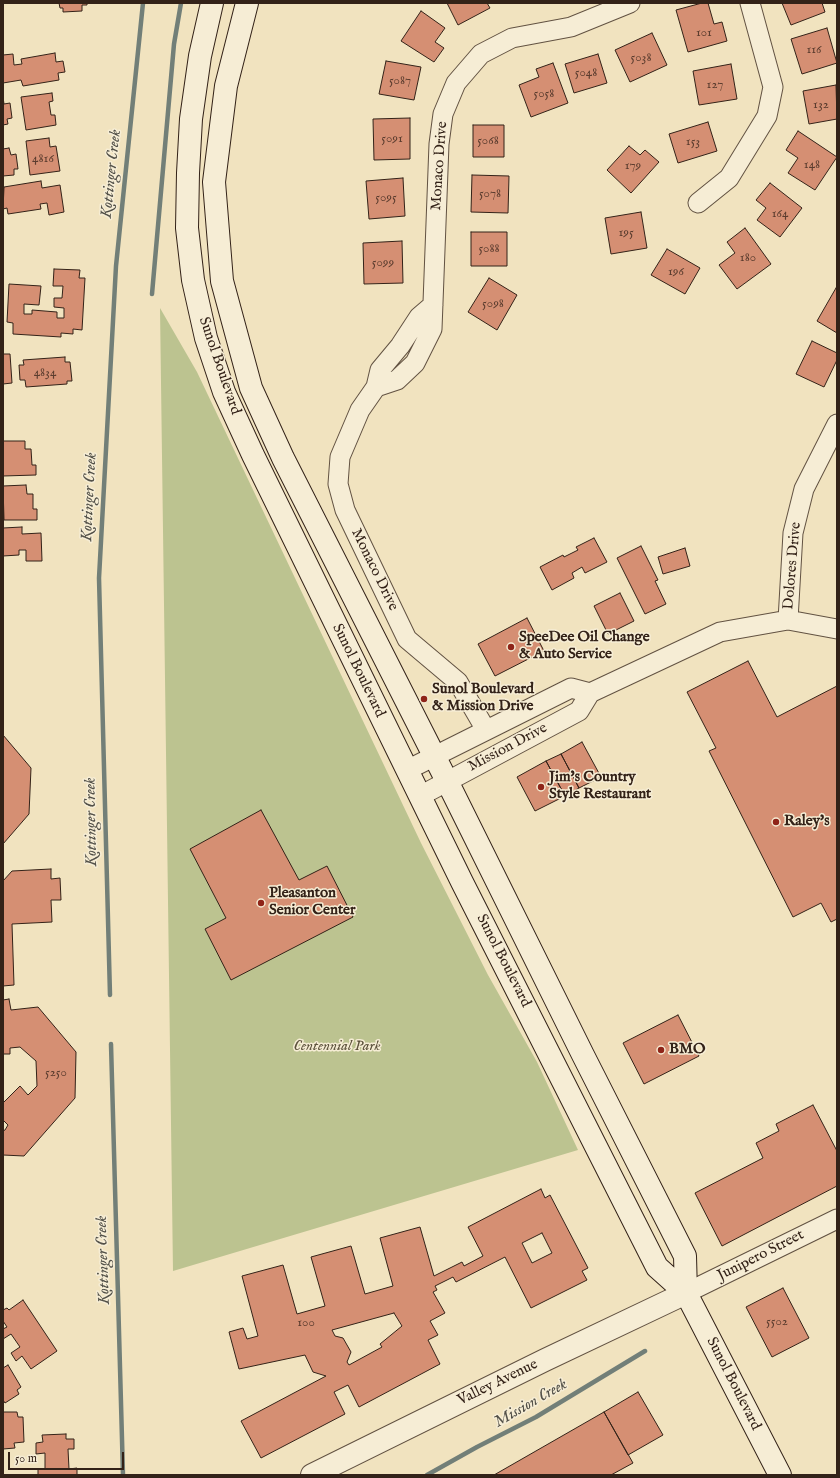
<!DOCTYPE html>
<html>
<head>
<meta charset="utf-8">
<style>
  body { margin:0 }
  #map { position:relative; width:840px; height:1478px; overflow:hidden; background:#f1e3bf; font-family:"IM FELL English",serif }
  canvas { display:block }
  .frame { position:absolute; inset:0; border:4px solid #332218; pointer-events:none }
  .scale { position:absolute; left:8px; top:1452px; width:116px; height:18px; box-sizing:border-box; border:2px solid #332218; border-top:0; padding-left:5px; font-size:12px; line-height:14px; white-space:nowrap; color:#332218; -webkit-text-stroke:3px #f6edd5; paint-order:stroke }
</style>
</head>
<body>
<div id="map">
<canvas width="840" height="1478"></canvas>
<div class="frame"></div>
<div class="scale">50 m</div>
</div>
<script>
const ctx = document.querySelector('canvas').getContext('2d');
ctx.lineJoin = 'round';
function fillPath(path, color) {
  ctx.fillStyle = color;
  ctx.fill(path, 'evenodd');
}
function shape(rows) {
  const path = new Path2D();
  for (const r of rows) {
    path.moveTo(r[0], r[1]);
    for (let i = 2; i < r.length; i += 2) path.lineTo(r[i], r[i + 1]);
  }
  return path;
}
function trace(path, color, width, dash) {
  ctx.strokeStyle = color;
  ctx.lineWidth = width;
  ctx.lineCap = dash ? 'butt' : 'round';
  ctx.setLineDash(dash || []);
  ctx.stroke(path);
}
function drawText(font, color, halo, rows, align = 'center') {
  ctx.font = font + ' "IM FELL English",serif';
  ctx.lineWidth = 3;
  ctx.setLineDash([]);
  ctx.textBaseline = 'middle';
  ctx.strokeStyle = halo;
  ctx.fillStyle = color;
  for (const [text, x, y, turn = 0] of rows) {
    ctx.save();
    ctx.translate(x, y);
    ctx.rotate((+turn || 0) * Math.PI / 180);
    ctx.textAlign = isNaN(turn) ? turn : align;
    if (halo) ctx.strokeText(text, 0, 0);
    ctx.fillText(text, 0, 0);
    ctx.restore();
  }
}
const green = shape([
  [160,308,197,372,421,843,488,975,537,1062,578,1150,173,1271]
]);
const stream = shape([
  [152,294,174,44,181,3],
  [110,995,99,578,116,266,143,3],
  [111,1044,123,1475],
  [427,1475,477,1447,536,1417,645,1351]
]);
const building = shape([
  [59,3,87,3,87,5,82,5,82,11,63,12,63,8,60,8,59,3],
  [447,3,487,3,490,8,458,25,447,3],
  [702,3,708,3,714,24,722,22,727,41,688,52,676,10,702,3],
  [782,3,822,3,825,12,791,25,782,3],
  [421,11,445,28,435,42,444,48,434,62,401,41,421,11],
  [827,28,837,63,802,74,791,39,827,28],
  [652,33,667,65,630,82,615,50,652,33],
  [55,53,56,62,63,61,65,72,58,73,59,80,23,86,21,80,3,83,3,55,13,54,14,65,22,64,21,59,55,53],
  [598,54,607,83,574,93,565,64,598,54],
  [386,61,421,67,414,100,379,94,386,61],
  [553,63,568,103,531,117,519,85,539,77,536,69,553,63],
  [731,64,737,99,699,105,693,71,731,64],
  [836,85,837,119,809,124,803,91,836,85],
  [52,93,53,101,49,102,51,115,55,115,56,125,26,130,21,97,52,93],
  [3,97,4,104,10,103,12,118,7,119,8,124,3,125,3,97],
  [410,118,410,159,374,160,373,119,410,118],
  [708,122,717,151,678,163,669,134,708,122],
  [473,125,504,125,504,157,473,157,473,125],
  [798,131,837,157,815,190,788,173,798,158,786,150,798,131],
  [49,138,50,147,56,146,60,171,30,175,26,141,49,138],
  [629,146,640,155,645,150,659,162,631,193,607,170,629,146],
  [9,148,11,155,16,154,18,169,14,169,14,175,3,176,3,149,9,148],
  [472,175,509,176,508,213,471,212,472,175],
  [403,178,405,216,369,219,366,181,403,178],
  [41,181,42,188,60,185,64,212,49,215,47,203,40,204,41,209,8,214,7,208,3,209,4,187,41,181],
  [770,183,802,208,780,237,757,220,766,208,756,200,770,183],
  [641,212,647,248,611,254,605,218,641,212],
  [745,228,771,264,737,289,719,265,735,253,727,242,745,228],
  [471,232,507,232,507,266,471,266,471,232],
  [402,241,403,283,364,284,363,243,402,241],
  [667,249,700,268,685,294,651,275,667,249],
  [54,269,80,270,79,278,85,278,82,330,73,329,73,334,61,333,61,337,13,334,13,323,7,322,9,284,41,286,39,305,24,304,24,314,32,314,32,310,57,312,57,318,64,318,64,308,54,307,54,298,62,298,63,286,53,286,54,269],
  [489,278,517,295,497,330,468,312,489,278],
  [836,288,837,288,837,333,817,321,836,288],
  [812,341,837,353,837,360,824,387,796,374,812,341],
  [3,354,10,354,12,383,3,384,3,354],
  [65,357,65,362,70,362,72,381,67,381,67,384,26,387,25,380,20,380,19,365,24,365,23,360,65,357],
  [3,441,25,441,25,449,31,449,32,465,36,465,36,475,3,476,3,441],
  [26,485,27,494,33,494,33,509,37,509,37,520,4,520,3,486,26,485],
  [22,527,22,534,41,533,42,561,26,561,26,550,19,550,19,555,3,556,3,528,22,527],
  [594,538,607,562,585,573,582,567,572,573,574,578,552,590,540,567,563,555,564,557,578,550,576,547,594,538],
  [641,546,658,580,655,581,666,604,645,614,617,558,641,546],
  [685,548,690,566,663,574,658,557,685,548],
  [620,593,634,621,608,634,594,606,620,593],
  [527,618,544,651,495,676,478,644,527,618],
  [748,661,777,717,837,686,837,919,831,922,821,903,793,917,709,751,716,748,687,692,748,661],
  [3,735,31,768,29,814,3,844,3,735],
  [582,742,601,777,579,788,561,754,582,742],
  [561,754,579,788,565,796,546,761,561,754],
  [546,761,565,796,535,811,517,777,546,761],
  [261,810,299,880,327,866,353,917,231,980,205,929,226,918,190,849,261,810],
  [51,869,51,879,60,878,61,900,51,900,52,922,12,924,14,985,3,986,3,881,12,871,51,869],
  [9,999,11,1010,38,1007,76,1052,75,1098,24,1156,3,1155,3,1131,5,1130,8,1125,3,1120,3,1103,20,1086,28,1095,37,1086,36,1061,20,1047,10,1048,10,1054,3,1054,3,1000,9,999],
  [678,1015,699,1056,644,1084,623,1043,678,1015],
  [813,1105,837,1151,837,1186,722,1246,695,1193,763,1158,756,1143,779,1131,776,1124,813,1105],
  [541,1189,545,1198,550,1195,588,1268,582,1271,587,1280,531,1308,505,1257,456,1282,453,1277,435,1286,437,1290,433,1292,445,1313,430,1321,438,1335,428,1340,440,1364,359,1407,348,1385,334,1392,345,1414,261,1458,241,1421,326,1376,313,1372,305,1355,239,1369,229,1332,243,1328,247,1339,258,1336,242,1276,283,1265,297,1314,325,1306,311,1257,351,1246,365,1294,393,1286,380,1238,420,1227,434,1276,462,1262,464,1266,483,1256,468,1227,541,1189],
  [542,1233,552,1253,532,1263,522,1243,542,1233],
  [394,1313,402,1326,380,1344,382,1347,349,1365,347,1362,351,1352,343,1338,335,1336,332,1330,394,1313],
  [783,1288,809,1338,772,1357,746,1307,783,1288],
  [23,1300,57,1351,31,1369,22,1356,16,1361,11,1353,20,1347,11,1334,3,1339,3,1329,7,1327,3,1321,3,1310,7,1308,9,1310,23,1300],
  [8,1365,21,1387,17,1390,19,1394,5,1403,3,1400,3,1368,8,1365],
  [638,1392,663,1435,628,1455,604,1412,638,1392],
  [3,1412,17,1412,18,1417,23,1417,24,1442,14,1443,15,1448,3,1449,3,1412],
  [604,1412,633,1463,611,1475,494,1475,604,1412],
  [66,1434,66,1439,74,1439,74,1449,68,1449,69,1469,77,1468,77,1475,38,1475,38,1469,45,1469,45,1453,36,1454,36,1443,43,1442,42,1435,66,1434]
]);
const minor = shape([
  [698,203,729,178,767,116,773,87,750,3],
  [433,305,419,317,400,346,380,370,376,387,360,410,340,457,338,484,345,510,407,639,458,682,486,730],
  [376,387,397,380,415,363,432,329,439,144,443,114,456,83,481,54,512,38,571,27,630,3],
  [788,620,793,533,804,489,837,424],
  [407,770,571,688,590,693],
  [420,796,579,711,590,693,720,632,788,620,837,629],
  [686,1293,837,1219]
]);
const tertiary = shape([
  [312,1475,545,1360,686,1293]
]);
const secondary = shape([
  [212,3,200,56,191,119,188,173,187,228,193,280,206,338,224,392,253,455,462,882,657,1267,686,1293,780,1475],
  [247,3,226,86,214,182,222,281,251,388,283,458,453,793,583,1055,685,1256,686,1293]
]);
const markers = [
  [511,647,4,"#8f2418"],
  [424,699,4,"#8f2418"],
  [541,787,4,"#8f2418"],
  [776,822,4,"#8f2418"],
  [261,903,4,"#8f2418"],
  [661,1050,4,"#8f2418"]
];
const numberNames = [
  ["101",704,33],
  ["116",814,50],
  ["5038",641,58],
  ["5048",586,73],
  ["5087",400,81],
  ["127",715,85],
  ["5058",544,94],
  ["132",821,105],
  ["5091",392,139],
  ["5068",488,141],
  ["153",693,142],
  ["4816",43,159],
  ["148",812,165],
  ["179",633,166],
  ["5078",490,194],
  ["5095",386,198],
  ["164",780,214],
  ["195",626,233],
  ["5088",489,249],
  ["180",748,258],
  ["5099",383,263],
  ["196",676,272],
  ["5098",493,304],
  ["4834",45,373],
  ["5250",56,1073],
  ["5502",777,1322],
  ["100",306,1323]
];
const streetNames = [
  ["Monaco Drive",440,166,-86],
  ["Sunol Boulevard",219,366,71],
  ["Dolores Drive",793,566,-85],
  ["Monaco Drive",374,570,64],
  ["Sunol Boulevard",358,671,64],
  ["Mission Drive",508,748,-28],
  ["Sunol Boulevard",503,961,63],
  ["Junipero Street",761,1256,-27],
  ["Valley Avenue",498,1383,-26],
  ["Sunol Boulevard",733,1384,63]
];
const poiNames = [
  ["SpeeDee Oil Change",519,638],
  ["& Auto Service",519,655],
  ["Sunol Boulevard",432,690],
  ["& Mission Drive",432,707],
  ["Jim's Country",549,778],
  ["Style Restaurant",549,795],
  ["Raley's",784,822],
  ["Pleasanton",269,894],
  ["Senior Center",269,911],
  ["BMO",669,1050]
];
const parkNames = [
  ["Centennial Park",337,1047]
];
const waterNames = [
  ["Kottinger Creek",112,174,-84],
  ["Kottinger Creek",90,497,-87],
  ["Kottinger Creek",92,822,-91],
  ["Kottinger Creek",104,1260,-92],
  ["Mission Creek",531,1404,-30]
];
fillPath(green, '#bcc390');
trace(stream, '#727f78', 4.5);
fillPath(building, '#d58f73');
trace(building, '#332218', 1);
trace(minor, '#625242', 21);
trace(tertiary, '#625242', 24);
trace(secondary, '#332218', 24);
trace(minor, '#f6edd5', 19);
trace(tertiary, '#f6edd5', 22);
trace(secondary, '#f6edd5', 22);
for (const [x, y, r, color] of markers) {
  const dot = new Path2D();
  dot.arc(x, y, r, 0, 2 * Math.PI);
  ctx.fillStyle = color;
  ctx.fill(dot);
  trace(dot, '#f6edd5', 1.5);
}
drawText('13px', '#5c3d2f', null, numberNames);
drawText('15px', '#332218', '#f6edd5', streetNames);
drawText('bold 15px', '#332218', '#f6edd5', poiNames, 'left');
drawText('italic 15px', '#5c523c', '#f6edd5', parkNames);
drawText('italic 16px', '#525048', '#f6edd5', waterNames);
</script>
</body>
</html>
